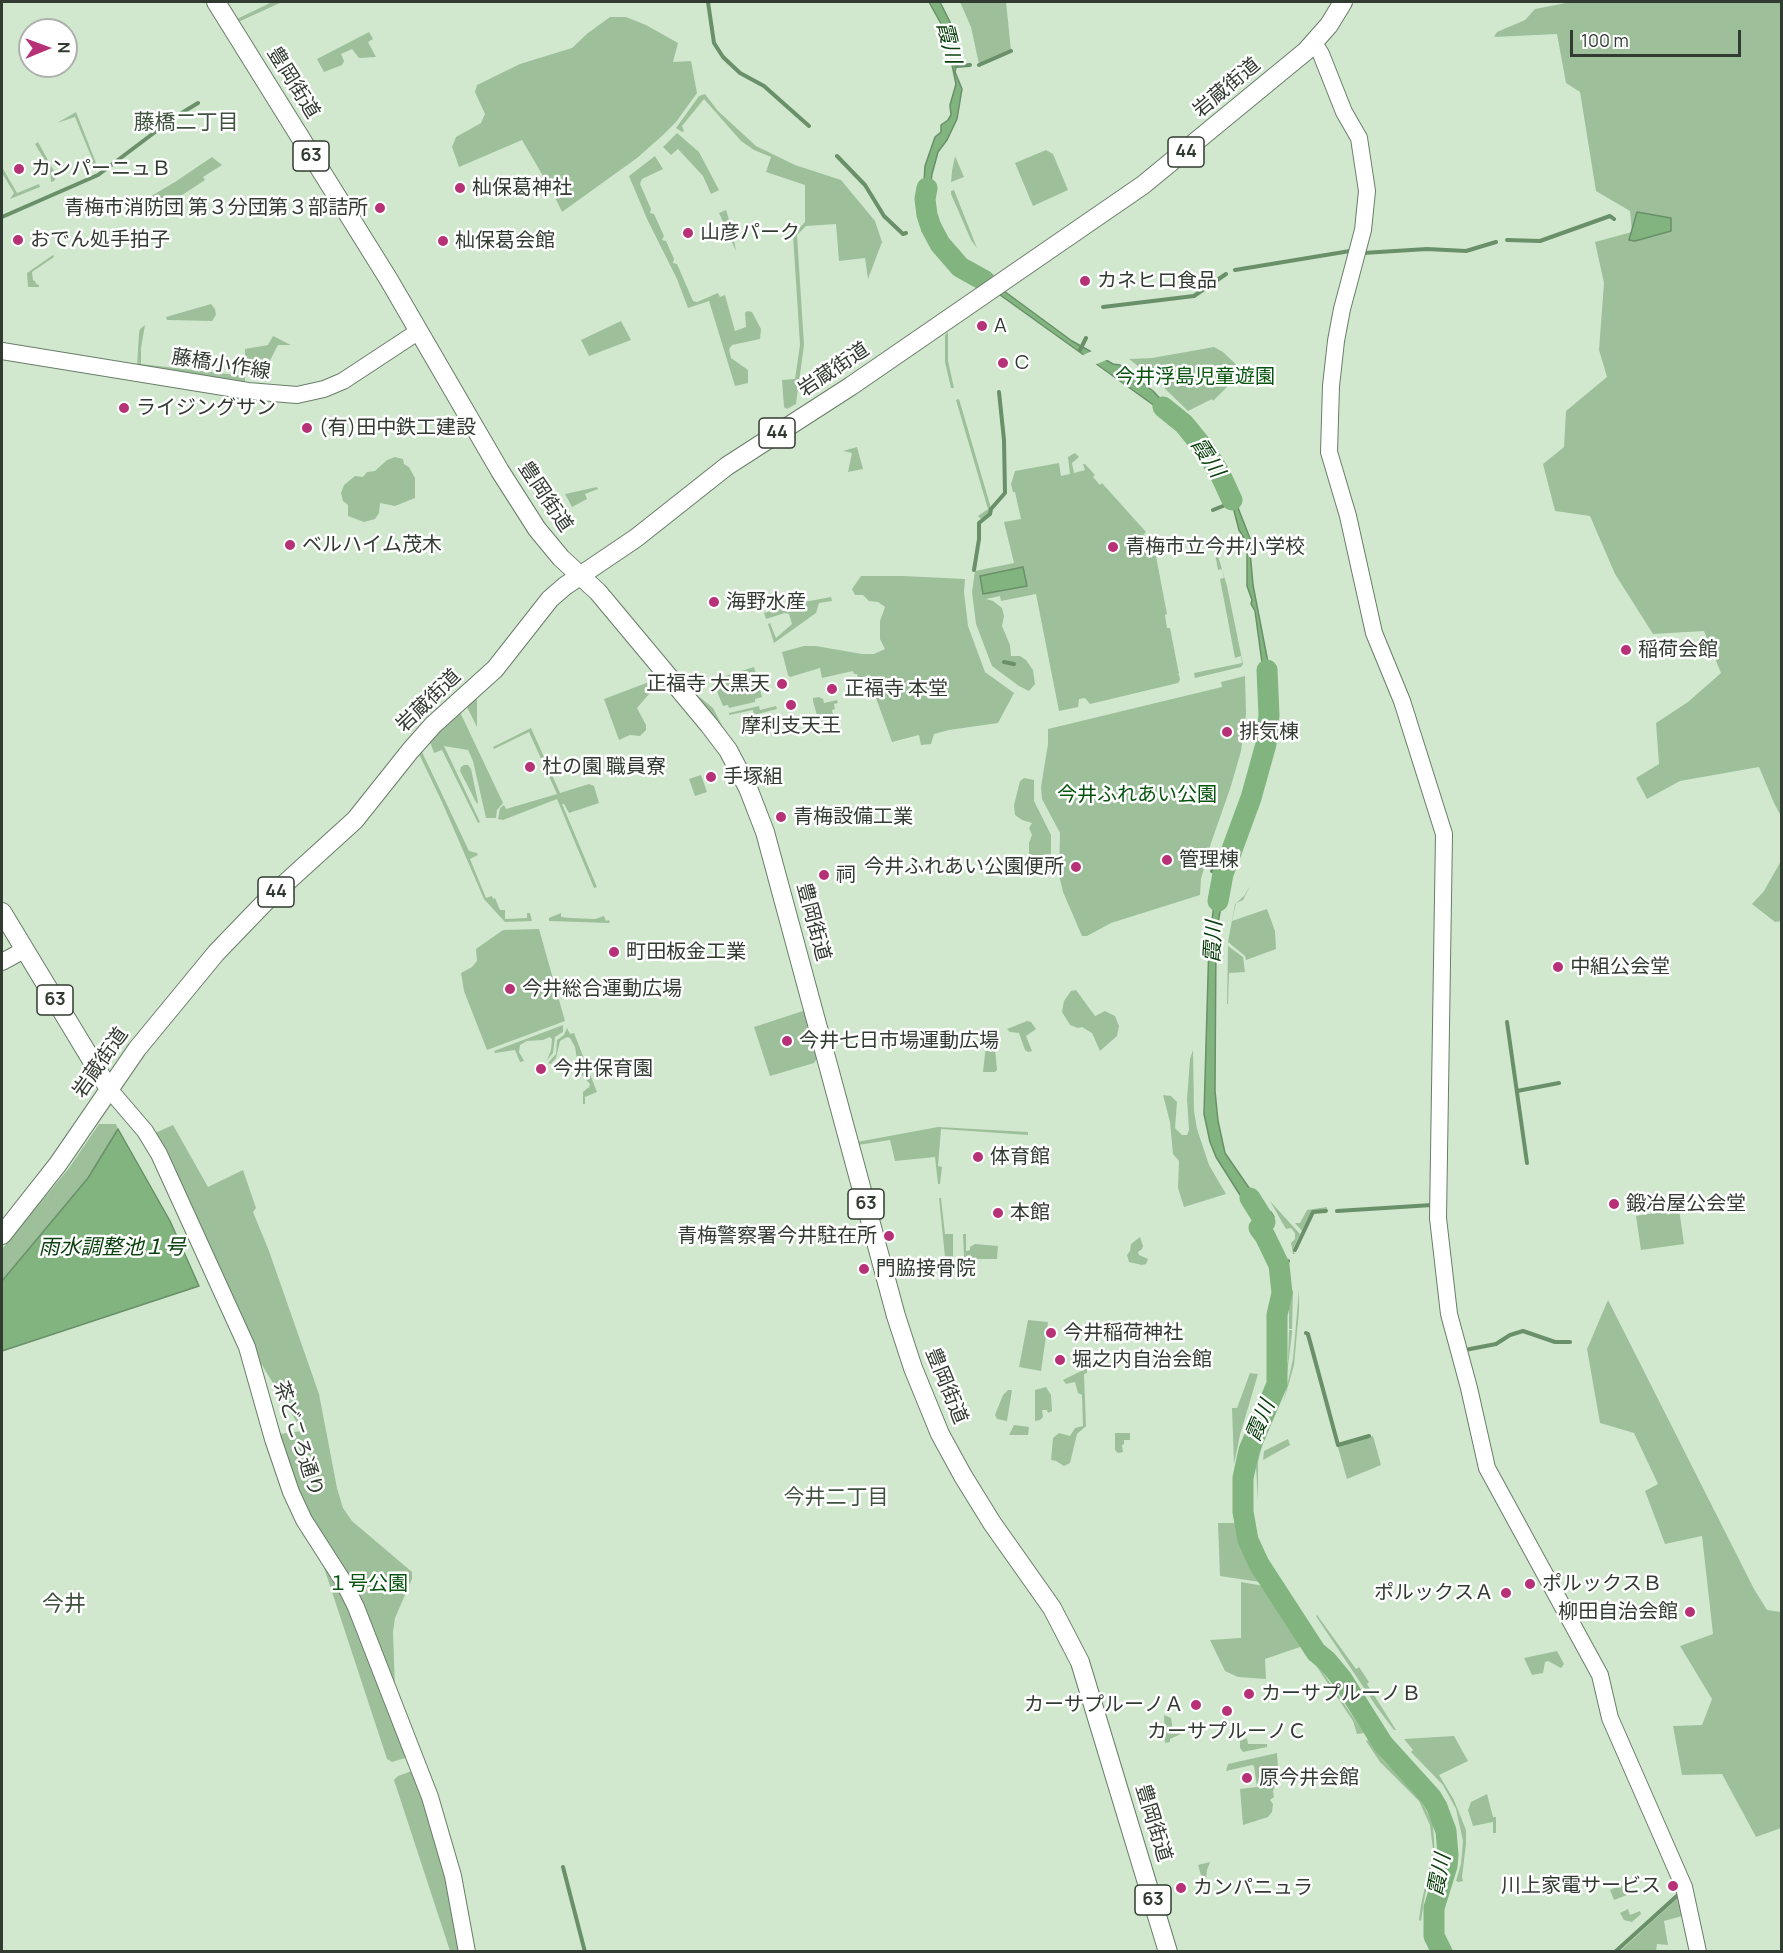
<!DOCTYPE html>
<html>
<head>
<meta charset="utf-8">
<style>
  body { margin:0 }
  #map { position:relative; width:1783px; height:1953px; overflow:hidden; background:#d1e8cf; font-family:Manrope,sans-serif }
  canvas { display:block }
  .frame { position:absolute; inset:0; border:3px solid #323b31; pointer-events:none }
  .north { position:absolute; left:18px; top:18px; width:60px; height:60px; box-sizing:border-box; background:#fff; border:2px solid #adb1ad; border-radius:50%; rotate:89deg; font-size:16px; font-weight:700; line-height:24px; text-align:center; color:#323b31 }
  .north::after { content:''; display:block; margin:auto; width:21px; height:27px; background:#b63175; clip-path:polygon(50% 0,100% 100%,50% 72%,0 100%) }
  .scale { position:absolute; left:1570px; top:30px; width:171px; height:27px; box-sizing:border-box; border:3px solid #323b31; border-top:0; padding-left:8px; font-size:18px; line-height:21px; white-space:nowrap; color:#323b31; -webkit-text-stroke:4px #fff; paint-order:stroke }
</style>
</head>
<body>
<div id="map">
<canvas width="1783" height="1953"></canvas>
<div class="frame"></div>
<div class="north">N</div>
<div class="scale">100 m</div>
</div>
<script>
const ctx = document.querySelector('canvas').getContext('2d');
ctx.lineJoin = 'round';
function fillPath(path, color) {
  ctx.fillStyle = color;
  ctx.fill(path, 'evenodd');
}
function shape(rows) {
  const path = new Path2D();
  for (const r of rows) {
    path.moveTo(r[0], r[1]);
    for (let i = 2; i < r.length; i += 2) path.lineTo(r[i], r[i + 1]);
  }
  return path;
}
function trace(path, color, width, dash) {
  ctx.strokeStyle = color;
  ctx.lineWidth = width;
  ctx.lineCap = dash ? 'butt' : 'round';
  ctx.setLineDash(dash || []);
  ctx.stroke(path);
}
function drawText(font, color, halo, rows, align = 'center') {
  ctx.font = font + ' Manrope,"Noto Sans JP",sans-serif';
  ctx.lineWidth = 5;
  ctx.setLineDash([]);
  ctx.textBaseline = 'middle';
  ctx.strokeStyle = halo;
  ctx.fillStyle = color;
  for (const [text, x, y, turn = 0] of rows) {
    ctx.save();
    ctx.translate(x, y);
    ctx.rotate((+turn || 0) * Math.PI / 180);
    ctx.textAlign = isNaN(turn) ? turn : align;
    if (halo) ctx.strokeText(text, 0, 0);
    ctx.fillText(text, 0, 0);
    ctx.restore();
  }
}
const green = shape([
  [272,2,282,2,236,23,235,20],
  [960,2,1006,2,1011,50,979,64,971,27],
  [1571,2,1781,2,1781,816,1774,803,1759,767,1680,781,1647,799,1636,778,1659,764,1656,723,1688,702,1721,673,1704,631,1653,634,1615,574,1590,516,1555,511,1543,464,1564,447,1566,411,1607,377,1599,350,1604,283,1595,242,1632,232,1630,211,1596,191,1580,92,1566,83,1557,34,1494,37,1497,32,1525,20,1535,9],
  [610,17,626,17,646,25,678,43,673,62,691,61,697,93,676,122,663,135,637,158,562,212,553,193,522,140,459,167,452,147,456,137,481,123,485,114,475,92,477,85,520,64,572,48,588,33],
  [369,32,373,39,368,42,376,57,359,58,352,49,341,54,344,61,342,65,324,72,317,59],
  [705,94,718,111,756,146,795,165,841,180,875,221,882,242,868,279,865,258,839,261,836,224,806,226,797,235,804,345,796,404,787,409,784,407,782,380,795,379,800,345,793,235,805,222,805,185,766,172,771,157,754,150,741,141,704,99,682,126,684,131,682,132,676,128,699,96],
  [76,112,96,163,86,168,87,165,93,161,75,117,57,123],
  [677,133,699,152,719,190,711,194,703,176,678,149,671,155,663,147],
  [38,142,54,171,56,177,54,181,51,182,50,169,35,144],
  [1046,150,1053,154,1068,190,1033,206,1015,163],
  [655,156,663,169,642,179,640,184,651,209,650,213,654,214,664,236,662,240,666,241,674,259,673,263,677,264,693,301,697,302,718,293,720,297,725,295,735,331,746,327,745,313,747,311,752,312,761,329,760,339,732,345,729,349,731,358,748,370,748,383,735,386,709,301,688,308,677,279,647,219,629,176],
  [955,156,964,177,951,182,952,171],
  [212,157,222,165,203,177,205,180,170,203,144,217,126,211,175,182],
  [2,167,17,193,39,184,40,187,10,199,14,193,2,173],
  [954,190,975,243,977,248,971,240,951,194,951,191],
  [726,210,732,229,736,251,719,213],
  [53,255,54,257,32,272,33,280,35,281,36,284,39,285,39,287,28,287,27,273],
  [211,304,215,309,216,315,212,321,167,320,166,317],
  [621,321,631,340,589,356,581,340],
  [145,325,141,348,141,364,245,376,245,382,137,367,139,333,140,329],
  [948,332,948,361,954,388,951,388,945,362,945,335],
  [273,336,291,345,278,345,266,368,255,374,245,374,245,349,268,345],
  [1214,347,1223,352,1243,371,1213,401,1212,399,1188,411,1158,382,1129,359,1152,358],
  [959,399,991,508,989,514,981,519,978,516,988,509,956,400],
  [857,447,863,469,848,472,852,453,843,451],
  [1075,453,1079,457,1072,463,1074,473,1085,470,1083,464,1085,464,1095,475,1093,477,1100,485,1102,483,1146,532,1144,534,1152,551,1155,551,1167,614,1165,615,1167,628,1170,628,1179,674,1177,675,1179,675,1180,680,1178,683,1090,704,1085,698,1079,699,1078,707,1059,711,1036,594,1001,601,1000,596,986,599,993,601,1002,608,1004,616,1002,626,1010,645,1011,656,1020,656,1026,660,1033,670,1035,684,1029,691,1019,686,992,666,976,624,972,592,975,571,1014,563,1004,522,1021,519,1015,492,1013,492,1011,484,1015,471,1059,463,1061,476,1070,474,1068,457],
  [395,457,403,459,404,464,409,467,415,478,415,498,395,506,380,503,379,513,375,519,364,522,348,516,348,505,343,501,341,493,344,485,355,476,363,477,367,472,375,471,387,460],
  [597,487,598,489,585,494,587,499,572,507,565,494],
  [1212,536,1227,586,1243,664,1241,667,1195,678,1194,673,1242,663,1241,656,1235,658,1220,579,1224,578,1222,569,1218,570],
  [861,576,903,576,965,579,964,592,968,626,985,672,1014,693,998,723,949,730,934,734,931,744,921,745,919,735,892,742,868,676,858,678,857,674,854,674,853,671,822,678,820,668,790,677,788,675,782,652,804,646,816,646,862,654,874,654,885,649,880,639,880,621,885,607,878,602,869,601,863,595,855,595,852,589],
  [831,597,832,601,819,603,816,613,774,643,768,624,770,623,776,638,792,624,789,614,785,613,766,619,764,613,804,602],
  [754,667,762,697,755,699,755,702,729,708,728,705,723,706,718,694,715,682,719,678],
  [1245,676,1246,714,1241,751,1231,786,1211,843,1201,879,1200,895,1111,923,1087,936,1082,936,1063,892,1059,875,1060,833,1042,799,1041,787,1048,744,1048,729,1222,687,1221,682],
  [649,682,647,689,650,693,637,708,646,725,646,730,640,736,630,735,619,740,604,699],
  [691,690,713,708,725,731],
  [819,697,823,699,824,703,837,700,838,703,834,704,835,709,832,710,834,719,830,722,821,722,818,719,813,701,813,698],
  [477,698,477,727,467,707],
  [759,706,760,710,776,706,777,709,754,715,753,710,729,715,729,713],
  [460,712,503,803,497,810,496,818,486,818,473,761,468,750,444,746,480,822,478,823,442,750,434,753,430,742],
  [531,728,560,793,589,784,594,786,599,803,569,813,564,804,562,804,597,887,594,888,557,799,503,820,498,819,500,808,504,805,506,809,557,794,529,732,494,749,493,747],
  [422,752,469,851,477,853,478,855,470,859,486,898,492,896,493,899,495,898,500,910,505,910,505,919,527,918,527,913,530,913,532,921,505,922,484,899,442,802,419,754],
  [464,765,468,765,471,769,478,802,477,804,460,771,461,767],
  [701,775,707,792,695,796,689,779],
  [1024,778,1034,780,1034,801,1051,835,1051,873,1046,875,1026,870,1029,865,1029,843,1032,835,1029,828,1032,823,1022,820,1015,815,1014,805,1020,781],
  [1781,861,1781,921,1775,922,1752,904,1764,891],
  [1250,886,1243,900,1236,903,1232,921,1267,909,1275,931,1276,949,1246,960,1245,956,1228,942,1235,904,1244,896],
  [561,913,561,917,570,918,595,919,604,916,606,921,609,920,610,923,549,921,549,918],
  [539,929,565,1021,487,1050,464,991,461,973,472,967,477,961,476,949,503,930],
  [1228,946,1243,957,1245,972,1229,973,1228,1004,1227,1004],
  [1076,990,1095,1016,1105,1011,1115,1016,1119,1026,1117,1036,1100,1051,1092,1033,1082,1027,1078,1028,1070,1025,1062,1012,1064,1001,1071,991],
  [806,1010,819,1056,814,1063,770,1076,754,1027],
  [1027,1021,1031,1022,1036,1029,1026,1036,1032,1051,1028,1052,1025,1050,1019,1033,1010,1032,1007,1029],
  [563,1025,563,1032,555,1037,553,1053,547,1060,551,1050,552,1039,550,1037,543,1040,527,1041,520,1045,519,1052,524,1061,520,1062,515,1050,495,1053,494,1051],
  [567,1028,570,1034,574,1033,597,1092,585,1097,585,1104,583,1104,583,1092,589,1087,590,1084,579,1072,575,1047,570,1038,567,1037,560,1041,556,1058,551,1064,548,1063,556,1054,557,1040,564,1035],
  [998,1032,999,1035,994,1038,997,1070,995,1072,983,1072,987,1036],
  [1193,1050,1194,1111,1197,1129,1209,1165,1226,1194,1184,1207,1178,1188,1179,1161,1173,1154,1170,1122,1163,1095,1171,1096,1177,1102,1175,1128,1182,1135,1187,1135,1189,1130,1187,1099,1190,1059],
  [99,1124,116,1124,118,1129,88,1178,2,1281,2,1249,69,1168],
  [173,1125,208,1187,243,1170,256,1208,253,1212,269,1251,319,1394,337,1488,343,1508,352,1521,412,1572,412,1579,395,1618,393,1632,396,1717,409,1752,405,1758,392,1762,387,1759,280,1434,302,1431,262,1365,259,1368,223,1273,155,1133],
  [938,1127,1028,1132,1028,1135,941,1129,938,1166,942,1167,940,1184,938,1184,935,1157,895,1161,890,1140,858,1145,857,1142],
  [939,1198,941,1198,945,1234,953,1234,953,1257,945,1257],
  [1270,1201,1300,1234,1293,1249,1295,1254,1293,1254,1291,1243,1295,1239,1295,1233,1291,1228,1286,1229],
  [1327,1207,1327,1210,1312,1211,1302,1231,1295,1223,1300,1223,1307,1210],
  [1679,1209,1684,1244,1641,1250,1636,1216],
  [963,1234,966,1234,966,1251,970,1250,970,1247,975,1244,998,1246,997,1259,971,1259,971,1257,964,1257],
  [1140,1237,1143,1246,1142,1249,1138,1252,1139,1255,1148,1259,1146,1264,1142,1265,1129,1262,1127,1255,1130,1251,1131,1244],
  [1291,1289,1293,1291,1292,1329,1289,1329,1289,1291],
  [1299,1289,1299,1311,1294,1365,1283,1404,1293,1359],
  [1608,1300,1754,1589,1767,1610,1781,1612,1781,1828,1756,1837,1722,1774,1682,1775,1673,1726,1702,1725,1712,1699,1680,1646,1713,1634,1702,1536,1665,1544,1645,1491,1658,1484,1634,1433,1600,1423,1587,1349],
  [1028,1320,1048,1322,1041,1371,1019,1367],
  [1289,1330,1292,1330,1292,1333,1287,1374,1264,1438,1258,1462,1258,1501,1256,1467,1258,1453,1283,1384,1288,1361],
  [1305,1332,1309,1333,1339,1443,1370,1435,1370,1437,1373,1436,1381,1465,1347,1479],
  [1087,1368,1087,1373,1084,1374,1086,1426,1077,1434,1070,1463,1064,1466,1056,1461,1051,1460,1053,1438,1059,1433,1070,1436,1075,1428,1083,1426,1082,1395,1078,1393,1075,1382,1066,1384,1063,1380],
  [1250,1373,1258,1374,1240,1435,1234,1464,1232,1408,1237,1408],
  [1046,1387,1051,1395,1052,1411,1048,1413,1047,1410,1042,1410,1043,1417,1040,1420,1035,1421,1035,1390],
  [1012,1390,1007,1421,997,1419,995,1415,1003,1395,1008,1390],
  [1014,1425,1029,1427,1028,1435,1009,1435],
  [1115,1433,1130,1433,1130,1440,1124,1440,1124,1444,1122,1445,1123,1452,1118,1453,1115,1450],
  [1288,1439,1290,1445,1263,1460,1264,1451],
  [1218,1523,1235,1523,1243,1551,1260,1582,1220,1576],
  [1241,1582,1264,1586,1364,1733,1357,1734,1353,1721,1303,1646,1265,1659,1266,1679,1238,1677,1225,1671,1210,1640,1241,1638],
  [1317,1615,1356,1669,1359,1667,1369,1682,1367,1684,1396,1730,1394,1730,1376,1706,1316,1616],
  [1557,1651,1564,1664,1561,1668,1548,1661,1545,1662,1543,1673,1532,1675,1524,1658],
  [1164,1715,1171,1718,1173,1731,1180,1730,1181,1734,1170,1739,1170,1742,1165,1743],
  [1454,1736,1468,1761,1439,1775,1454,1800,1466,1830,1466,1844,1462,1877,1463,1881,1459,1882,1456,1881,1461,1864,1463,1841,1456,1809,1443,1785,1411,1752,1413,1750,1404,1739],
  [1247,1738,1248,1744,1267,1744,1267,1747,1243,1752,1240,1748,1240,1741],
  [1368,1740,1383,1760,1421,1800,1433,1824,1435,1856,1425,1895,1421,1921,1419,1920,1421,1905,1433,1850,1430,1825,1419,1801,1380,1762,1366,1741],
  [1277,1753,1279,1782,1276,1783,1273,1791,1274,1797,1270,1800,1273,1804,1272,1812,1268,1817,1243,1825,1240,1789,1257,1787,1254,1766,1252,1765,1226,1771,1228,1764],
  [412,1771,421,1782,464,1951,450,1951,394,1780,398,1776],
  [1487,1794,1493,1817,1496,1817,1496,1833,1493,1833,1493,1822,1473,1826,1468,1810,1471,1802],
  [1210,1862,1207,1870,1205,1889,1198,1865],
  [1619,1880,1627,1895,1614,1900,1610,1890,1619,1886,1617,1881],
  [1681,1895,1686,1915,1664,1921,1668,1945,1657,1944,1656,1951,1619,1952],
  [1628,1909,1630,1915,1640,1911,1641,1914,1632,1922,1624,1920,1620,1913]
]);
const water = shape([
  [929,2,940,2,950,22,961,61,961,66,956,67,955,72,962,89,957,119,947,140,938,152,932,174,927,215,924,208,923,198,925,166,935,137,941,132,941,125,948,120,951,115,950,105,956,84,945,31,929,2],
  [1637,212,1671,218,1671,231,1635,241,1629,240,1637,212],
  [960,267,985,277,1072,341,1113,364,1120,365,1153,391,1184,424,1164,415,1152,404,982,282,967,275,960,267],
  [1221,476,1235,500,1253,546,1250,551,1253,585,1271,678,1269,697,1266,692,1255,611,1251,604,1252,600,1247,586,1247,543,1239,530,1233,507,1219,481,1221,476],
  [1023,567,1027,586,983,594,980,576,1023,567],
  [1223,874,1225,883,1216,935,1215,1091,1218,1121,1225,1153,1265,1211,1271,1212,1274,1217,1257,1226,1252,1214,1216,1157,1210,1142,1204,1114,1209,942,1214,905,1220,877,1223,874],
  [118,1129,170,1221,199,1286,2,1351,2,1281,88,1178,118,1129]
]);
const pier = shape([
  [1094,350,1109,359,1092,366,1079,357],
  [1272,661,1274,675,1261,678,1260,663]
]);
const stream = shape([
  [708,2,714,43,723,57,740,73,764,86,809,126],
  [979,65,1011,51],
  [956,66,970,65],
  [837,156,865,185,884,216,903,234,906,233],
  [2,217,98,175,175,117,198,103],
  [923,230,931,227],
  [1507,240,1540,241,1610,216,1614,219],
  [1363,253,1427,249,1466,251,1496,242],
  [1235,270,1350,251],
  [1103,307,1194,296,1226,274],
  [1080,350,1086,338],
  [1213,510,1233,502],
  [974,570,979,539,979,523,990,514,991,509,1005,493,1004,440,999,392],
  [1004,662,1014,664],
  [1212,871,1223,874],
  [1507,1022,1527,1163],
  [1517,1091,1559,1083],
  [1337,1211,1432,1205],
  [1295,1250,1313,1212,1326,1211],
  [1280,1271,1288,1261],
  [1306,1333,1308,1334,1338,1445,1369,1436],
  [1465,1350,1496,1344,1510,1335,1523,1331,1555,1342,1570,1342],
  [563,1867,585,1952],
  [1615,1952,1679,1894]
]);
const river = shape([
  [927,188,925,199,927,215,931,227,940,244,960,267,985,281],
  [1163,407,1184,424,1206,451,1221,476,1232,500],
  [1218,901,1223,874,1251,798,1266,744,1269,715,1267,670],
  [1250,1198,1265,1222,1259,1228,1265,1236,1279,1265,1282,1293,1277,1315,1277,1384,1249,1450,1243,1478,1243,1512,1248,1540,1259,1564,1316,1652,1327,1661,1342,1679,1383,1744,1431,1797,1437,1807,1446,1831,1448,1855,1447,1866,1434,1908,1434,1936,1442,1952]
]);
const secondary = shape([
  [1314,43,1321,54,1344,112,1359,138,1367,191,1363,230,1342,309,1336,341,1331,386,1329,452,1348,516,1374,633,1402,701,1444,834,1438,1218,1449,1314,1469,1388,1487,1468,1600,1675,1610,1718,1684,1887,1698,1952],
  [2,351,248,391,297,395,324,389,343,381,419,331],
  [2,962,24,950],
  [109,1089,145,1131,159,1154,247,1347,273,1439,291,1492,304,1520,343,1581,356,1607,430,1797,453,1876,467,1952]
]);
const primary = shape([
  [216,2,389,280,500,471,537,529,561,558,598,592,709,725,728,750,748,788,765,832,896,1316,913,1368,940,1434,963,1476,992,1523,1052,1608,1080,1662,1168,1952],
  [2,912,109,1089],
  [2,1235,58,1164,137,1049,216,953,268,899,355,820,410,751,433,725,495,669,550,599,565,586,636,538,727,466,851,386,1143,185,1306,51,1329,25,1343,2]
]);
const markers = [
  [19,169,6,"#b63175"],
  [460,188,6,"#b63175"],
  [380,208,6,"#b63175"],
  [688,233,6,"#b63175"],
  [18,240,6,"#b63175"],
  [443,241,6,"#b63175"],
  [1085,281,6,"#b63175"],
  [982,326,6,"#b63175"],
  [1003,363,6,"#b63175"],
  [124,408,6,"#b63175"],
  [307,428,6,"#b63175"],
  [290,545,6,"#b63175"],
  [1113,547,6,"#b63175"],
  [714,602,6,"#b63175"],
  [1626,650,6,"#b63175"],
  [782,684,6,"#b63175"],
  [832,689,6,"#b63175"],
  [791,705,6,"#b63175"],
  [1227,732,6,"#b63175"],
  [530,767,6,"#b63175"],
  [711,777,6,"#b63175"],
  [781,817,6,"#b63175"],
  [1167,860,6,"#b63175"],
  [1076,867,6,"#b63175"],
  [824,875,6,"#b63175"],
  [614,952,6,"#b63175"],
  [1558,967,6,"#b63175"],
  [510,989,6,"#b63175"],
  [787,1041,6,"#b63175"],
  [541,1069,6,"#b63175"],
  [978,1157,6,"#b63175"],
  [1614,1204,6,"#b63175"],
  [998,1213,6,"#b63175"],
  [889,1236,6,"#b63175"],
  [864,1269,6,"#b63175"],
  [1051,1333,6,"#b63175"],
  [1060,1360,6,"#b63175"],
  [1530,1584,6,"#b63175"],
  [1506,1593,6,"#b63175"],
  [1690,1612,6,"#b63175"],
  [1249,1694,6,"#b63175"],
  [1196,1705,6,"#b63175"],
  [1227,1711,6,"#b63175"],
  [1247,1778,6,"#b63175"],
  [1673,1886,6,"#b63175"],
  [1181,1888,6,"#b63175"]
];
const shields = [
  [1186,152,36],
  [311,156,36],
  [777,433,36],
  [276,892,36],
  [55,1000,36],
  [866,1204,36],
  [1153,1900,36]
];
const shieldNames = [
  ["44",1186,152],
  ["63",311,156],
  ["44",777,433],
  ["44",276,892],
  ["63",55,1000],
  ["63",866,1204],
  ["63",1153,1900]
];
const streetNames = [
  ["豊岡街道",293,83,58],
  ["岩蔵街道",1227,88,-40],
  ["藤橋小作線",221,365,9],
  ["岩蔵街道",834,370,-34],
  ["豊岡街道",545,497,56],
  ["岩蔵街道",429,701,-44],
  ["豊岡街道",813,922,75],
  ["岩蔵街道",101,1063,-55],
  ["豊岡街道",946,1386,68],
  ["茶どころ通り",298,1439,72],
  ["豊岡街道",1153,1823,73]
];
const poiNames = [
  ["カンパーニュＢ",31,169],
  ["杣保葛神社",472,188],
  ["青梅市消防団 第３分団第３部詰所",368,208,"right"],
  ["山彦パーク",700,233],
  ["おでん処手拍子",30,240],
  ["杣保葛会館",455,241],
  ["カネヒロ食品",1097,281],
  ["A",994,326],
  ["C",1015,363],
  ["ライジングサン",136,408],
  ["(有)田中鉄工建設",319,428],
  ["ベルハイム茂木",302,545],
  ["青梅市立今井小学校",1125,547],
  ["海野水産",726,602],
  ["稲荷会館",1638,650],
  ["正福寺 大黒天",770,684,"right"],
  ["正福寺 本堂",844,689],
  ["摩利支天王",791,726,"center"],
  ["排気棟",1239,732],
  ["杜の園 職員寮",542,767],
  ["手塚組",723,777],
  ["青梅設備工業",793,817],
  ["管理棟",1179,860],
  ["今井ふれあい公園便所",1064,867,"right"],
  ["祠",836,875],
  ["町田板金工業",626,952],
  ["中組公会堂",1570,967],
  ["今井総合運動広場",522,989],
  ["今井七日市場運動広場",799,1041],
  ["今井保育園",553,1069],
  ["体育館",990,1157],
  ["鍛冶屋公会堂",1626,1204],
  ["本館",1010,1213],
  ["青梅警察署今井駐在所",877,1236,"right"],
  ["門脇接骨院",876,1269],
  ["今井稲荷神社",1063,1333],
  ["堀之内自治会館",1072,1360],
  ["ポルックスＢ",1542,1584],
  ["ポルックスＡ",1494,1593,"right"],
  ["柳田自治会館",1678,1612,"right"],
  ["カーサプルーノＢ",1261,1694],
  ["カーサプルーノＡ",1184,1705,"right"],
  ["カーサプルーノＣ",1227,1732,"center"],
  ["原今井会館",1259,1778],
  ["川上家電サービス",1661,1886,"right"],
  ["カンパニュラ",1193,1888]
];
const parkNames = [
  ["今井浮島児童遊園",1195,377],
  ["今井ふれあい公園",1137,795],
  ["１号公園",368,1584]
];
const waterNames = [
  ["霞川",948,43,76],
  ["霞川",1207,458,57],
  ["霞川",1214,942,-87],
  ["雨水調整池１号",112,1248],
  ["霞川",1261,1421,-67],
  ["霞川",1440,1875,-79]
];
const neighbourhoodNames = [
  ["藤橋二丁目",186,123],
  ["今井二丁目",836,1498]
];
const quarterNames = [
  ["今井",64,1605]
];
fillPath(green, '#9dc09b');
fillPath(water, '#81b47f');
trace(water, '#699068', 1.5);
fillPath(pier, '#d1e8cf');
trace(stream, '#699068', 4);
trace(river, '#81b47f', 21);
trace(secondary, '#697e68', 18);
trace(primary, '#697e68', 20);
trace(secondary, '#fff', 16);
trace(primary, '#fff', 18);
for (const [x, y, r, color] of markers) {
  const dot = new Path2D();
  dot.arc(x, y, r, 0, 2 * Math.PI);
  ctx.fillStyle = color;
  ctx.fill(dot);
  trace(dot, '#fff', 2);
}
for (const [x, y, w] of shields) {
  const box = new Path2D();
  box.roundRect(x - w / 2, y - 15, w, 30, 4.5);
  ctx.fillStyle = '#fff';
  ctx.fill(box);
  trace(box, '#323b31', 1.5);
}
drawText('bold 18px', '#323b31', null, shieldNames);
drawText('20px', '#323b31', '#fff', streetNames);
drawText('20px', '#323b31', '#fff', poiNames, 'left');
drawText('20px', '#06540e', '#fff', parkNames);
drawText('italic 21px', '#0a410d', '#fff', waterNames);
drawText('21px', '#3f523e', '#fff', neighbourhoodNames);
drawText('22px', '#3f523e', '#fff', quarterNames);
</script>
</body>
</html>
